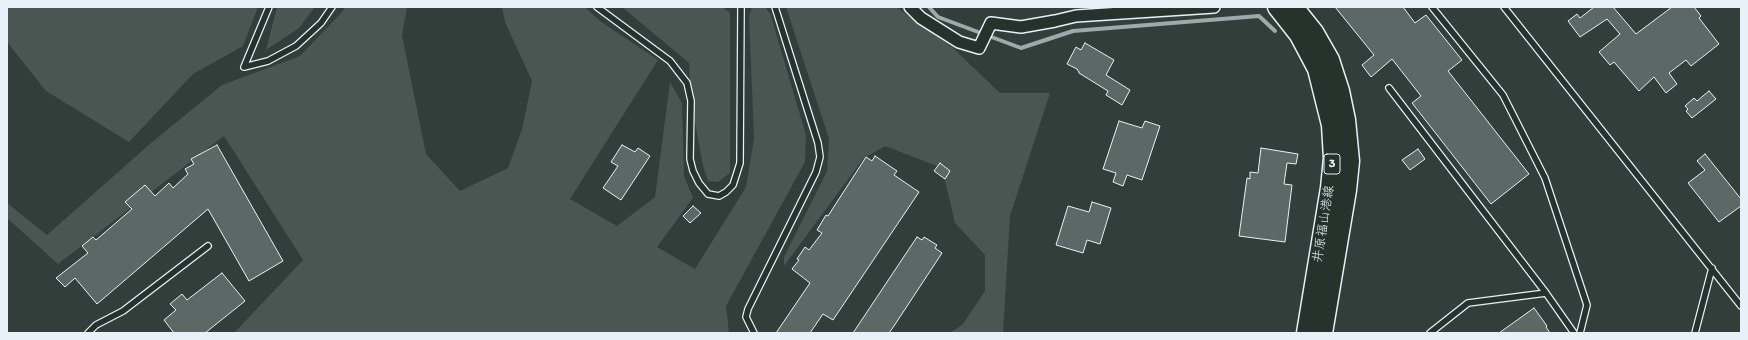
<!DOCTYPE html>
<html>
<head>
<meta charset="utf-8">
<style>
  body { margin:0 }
  #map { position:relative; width:1748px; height:340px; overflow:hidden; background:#323e39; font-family:Itim,sans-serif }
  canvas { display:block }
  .frame { position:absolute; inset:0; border:8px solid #e8f1f8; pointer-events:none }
</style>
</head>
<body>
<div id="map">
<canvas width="1748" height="340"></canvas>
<div class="frame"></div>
</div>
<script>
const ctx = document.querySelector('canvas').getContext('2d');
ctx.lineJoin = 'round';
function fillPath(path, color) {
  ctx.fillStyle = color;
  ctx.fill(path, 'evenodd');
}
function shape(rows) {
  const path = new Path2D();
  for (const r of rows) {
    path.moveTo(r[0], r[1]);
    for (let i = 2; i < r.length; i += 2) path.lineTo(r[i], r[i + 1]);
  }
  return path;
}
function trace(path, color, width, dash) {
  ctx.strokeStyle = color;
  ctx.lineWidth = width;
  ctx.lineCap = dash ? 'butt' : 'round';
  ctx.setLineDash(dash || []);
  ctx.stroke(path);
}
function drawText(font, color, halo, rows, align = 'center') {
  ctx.font = font + ' Itim,"Klee One",sans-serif';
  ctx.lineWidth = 3;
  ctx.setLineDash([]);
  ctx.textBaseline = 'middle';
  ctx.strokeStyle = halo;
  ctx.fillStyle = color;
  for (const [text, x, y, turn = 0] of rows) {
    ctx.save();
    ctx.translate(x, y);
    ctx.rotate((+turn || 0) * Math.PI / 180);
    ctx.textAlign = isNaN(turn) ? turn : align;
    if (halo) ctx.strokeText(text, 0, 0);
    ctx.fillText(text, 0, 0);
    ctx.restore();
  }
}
const green = shape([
  [7,7,258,7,243,46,193,74,129,142,46,91,7,42],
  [277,7,315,7,299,28,266,50],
  [345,7,407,7,402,35,426,154,460,191,508,168,522,129,532,81,505,22,502,7,585,7,600,21,658,60,570,199,617,226,655,197,670,82,682,103,684,176,693,198,657,247,695,269,746,187,754,138,749,16,752,7,765,7,770,13,806,135,805,162,726,306,729,333,234,333,303,260,224,136,58,264,7,218,7,203,47,235,151,143,222,85,300,56,343,11],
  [622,7,722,7,730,13,730,173,718,182,708,181,703,166,691,101,689,63],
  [786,7,896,7,952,47,1000,93,1050,93,1010,216,1003,333,950,333,963,324,985,291,985,255,955,223,942,168,885,146,863,159,784,266,784,257,827,171,829,139]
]);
const stream = shape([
  [929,7,938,17,1021,48,1073,31,1259,16,1275,31]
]);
const building = shape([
  [1335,7,1403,7,1415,23,1426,15,1462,60,1448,71,1529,174,1491,204,1412,103,1421,96,1392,59,1371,77,1362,65,1374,55,1335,7],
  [1594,7,1613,7,1636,34,1672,7,1694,7,1701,16,1699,18,1719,44,1691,66,1686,60,1669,73,1677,84,1666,93,1654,77,1639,91,1614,62,1610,65,1599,52,1620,34,1607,19,1580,37,1568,21,1577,14,1580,18,1594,7],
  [1085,43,1114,60,1106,75,1130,90,1122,105,1106,95,1108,91,1079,73,1079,72,1077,69,1067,64,1076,47,1081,50,1085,43],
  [1709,91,1716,99,1692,118,1686,111,1688,109,1685,106,1694,98,1697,101,1709,91],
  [1119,121,1142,128,1145,121,1160,126,1142,180,1127,175,1123,186,1113,182,1116,173,1103,169,1119,121],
  [217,145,283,261,249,281,208,209,97,304,75,278,65,287,56,278,88,253,82,246,93,237,96,240,132,209,125,202,145,185,155,196,169,183,173,188,188,174,185,169,194,164,191,159,217,145],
  [622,145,635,152,638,148,650,156,621,200,603,188,618,166,611,162,622,145],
  [1261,148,1298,154,1296,164,1287,163,1284,184,1292,185,1285,242,1239,236,1247,178,1250,179,1250,172,1258,173,1261,148],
  [1418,149,1425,159,1410,170,1402,160,1418,149],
  [1705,154,1741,199,1741,206,1719,222,1688,183,1705,170,1697,161,1705,154],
  [875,156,897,171,894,175,919,192,833,320,823,314,810,333,776,333,810,283,792,269,799,260,797,259,805,247,809,250,822,233,817,230,826,215,828,216,866,157,872,161,875,156],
  [940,163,950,171,945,179,934,171,940,163],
  [1092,202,1111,208,1100,244,1087,240,1083,253,1056,245,1068,206,1089,212,1092,202],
  [693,206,701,213,690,223,683,216,693,206],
  [917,237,922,240,924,237,937,245,935,248,942,253,894,326,889,333,853,333,917,237],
  [222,273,245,301,205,333,174,333,164,320,176,310,170,304,182,294,187,300,222,273],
  [1534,308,1547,326,1546,327,1550,333,1499,333,1534,308]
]);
const service = shape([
  [269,7,244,67,268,61,296,46,321,23,332,7],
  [597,7,670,61,687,83,691,101,690,159,693,171,699,183,708,194,719,196,726,192,733,185,740,163,741,7],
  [1432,7,1503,95,1545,178,1587,305,1580,333],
  [1504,7,1741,306],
  [1389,88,1546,293,1574,333],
  [88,333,96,325,123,311,208,246],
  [754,333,746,317,748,309,816,172,820,157,818,143,775,7],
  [1430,333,1468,303,1546,293],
  [1695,333,1712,268]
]);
const minor = shape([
  [910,7,921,18,959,42,979,48,991,23,1021,27,1055,21,1076,16,1214,7]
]);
const primary = shape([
  [1277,7,1299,35,1317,69,1331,125,1333,158,1330,188,1306,333],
  [1294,7,1314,32,1330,60,1340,91,1346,120,1350,161,1347,190,1323,333]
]);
const shields = [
  [1332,164,16]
];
const shieldNames = [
  ["3",1332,164]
];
const streetNames = [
  ["井原福山港線",1324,224,-81]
];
fillPath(green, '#495651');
trace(stream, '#9ea9ab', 4);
fillPath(building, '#5c6865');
trace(building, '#e8f1f8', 1);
trace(service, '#e8f1f8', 8);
trace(minor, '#e8f1f8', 14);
trace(primary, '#e8f1f8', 21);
trace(service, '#26332d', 5.5);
trace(minor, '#26332d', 11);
trace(primary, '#26332d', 18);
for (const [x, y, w] of shields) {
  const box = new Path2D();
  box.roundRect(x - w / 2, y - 10, w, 20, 3);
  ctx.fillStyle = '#26332d';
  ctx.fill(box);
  trace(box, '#e8f1f8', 1);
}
drawText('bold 12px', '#e8f1f8', null, shieldNames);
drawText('13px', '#e8f1f8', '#26332d', streetNames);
</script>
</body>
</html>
